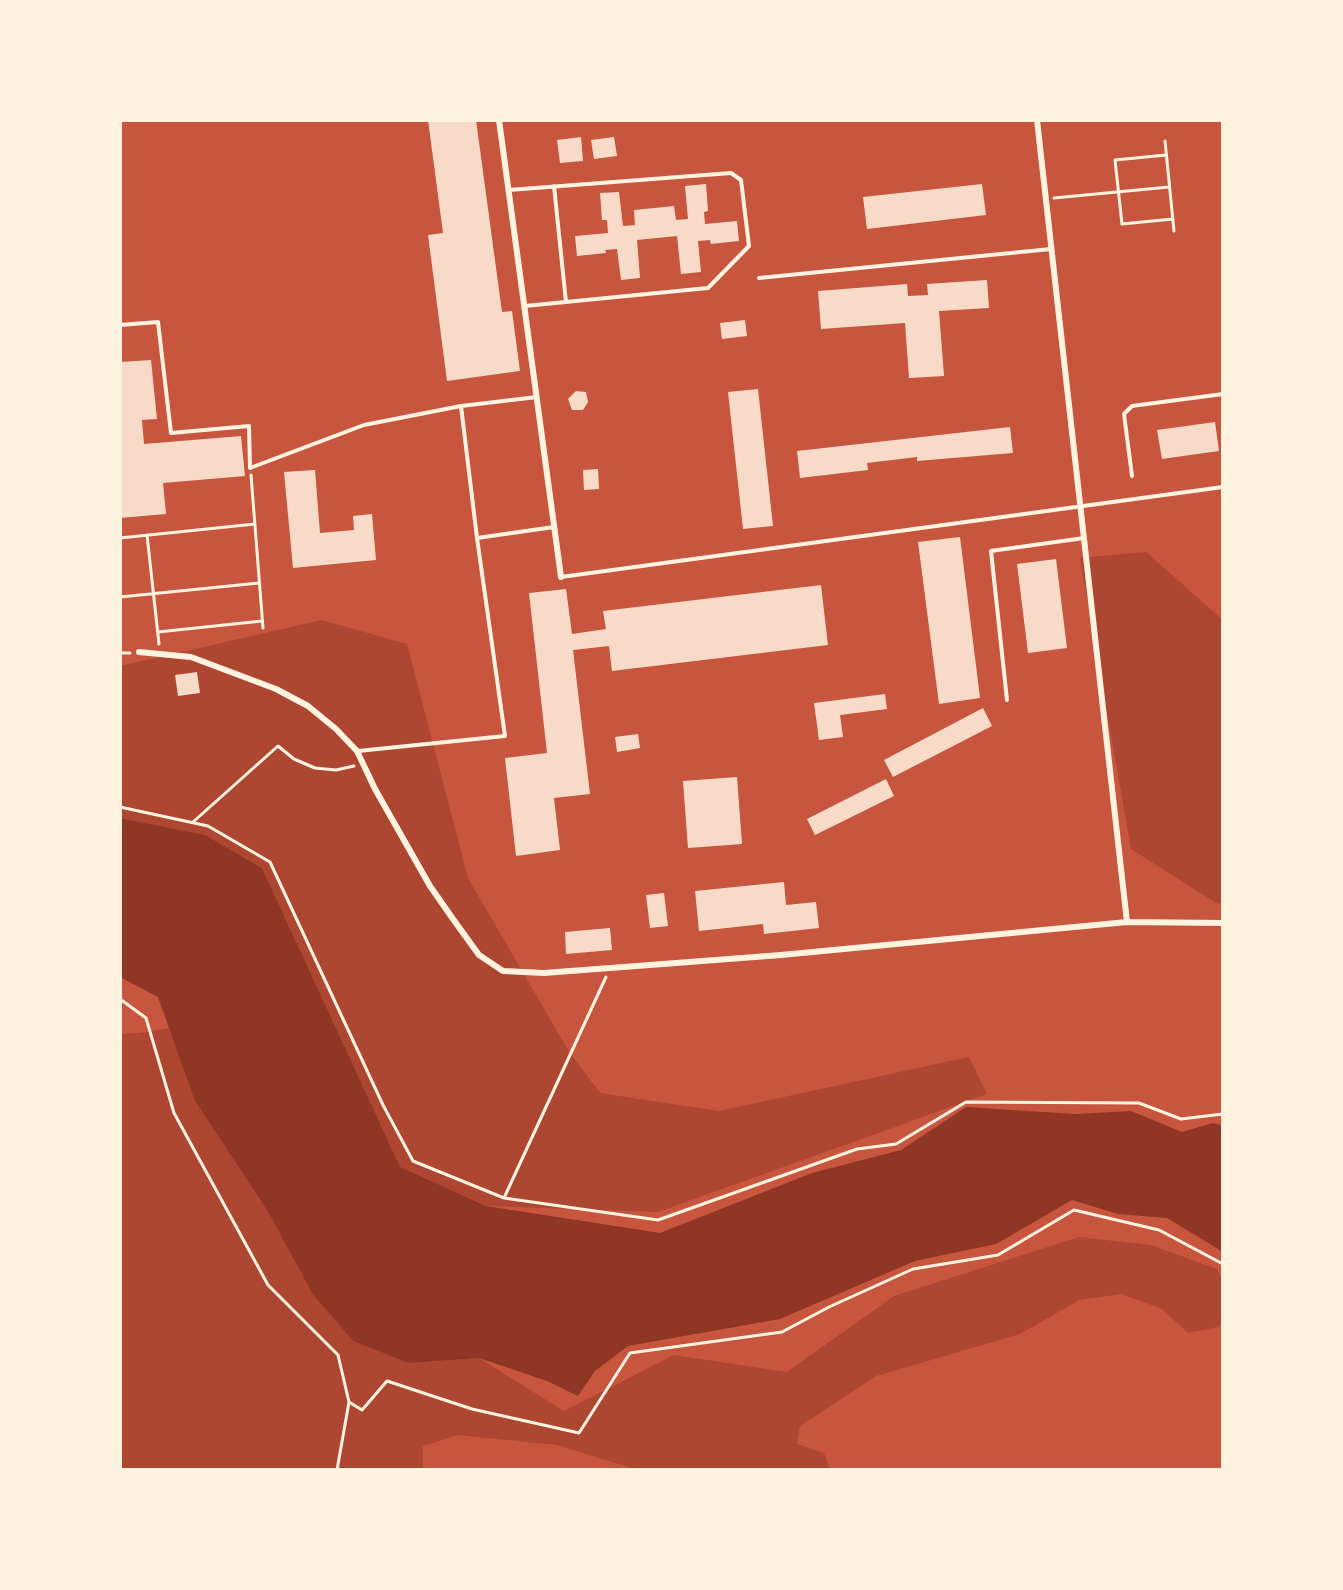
<!DOCTYPE html>
<html>
<head>
<meta charset="utf-8">
<style>
  body { margin:0 }
  #map { position:relative; width:1343px; height:1590px; overflow:hidden; background:#c8553d; font-family:Manrope,sans-serif }
  canvas { display:block }
  .frame { position:absolute; inset:0; border:122px solid #fff3e0; pointer-events:none }
</style>
</head>
<body>
<div id="map">
<canvas width="1343" height="1590"></canvas>
<div class="frame"></div>
</div>
<script>
const ctx = document.querySelector('canvas').getContext('2d');
ctx.lineJoin = 'round';
function fillPath(path, color) {
  ctx.fillStyle = color;
  ctx.fill(path, 'evenodd');
}
function shape(rows) {
  const path = new Path2D();
  for (const r of rows) {
    path.moveTo(r[0], r[1]);
    for (let i = 2; i < r.length; i += 2) path.lineTo(r[i], r[i + 1]);
  }
  return path;
}
function trace(path, color, width, dash) {
  ctx.strokeStyle = color;
  ctx.lineWidth = width;
  ctx.lineCap = dash ? 'butt' : 'round';
  ctx.setLineDash(dash || []);
  ctx.stroke(path);
}
const green = shape([
  [1146,552,1223,620,1223,904,1216,903,1131,849,1080,558],
  [322,620,407,644,468,878,568,1050,600,1093,719,1111,969,1057,987,1094,658,1212,487,1206,400,1168,262,868,205,835,120,818,120,666],
  [170,1028,195,1101,267,1210,312,1293,410,1363,479,1358,564,1411,674,1355,787,1372,894,1296,1079,1237,1151,1245,1217,1269,1223,1282,1223,1321,1218,1327,1188,1333,1162,1309,1122,1294,1079,1300,1020,1334,876,1376,800,1426,797,1444,824,1453,830,1470,638,1470,557,1445,458,1435,423,1446,423,1470,120,1470,120,1034,140,1033]
]);
const water = shape([
  [120,818,205,835,262,868,400,1167,486,1206,660,1233,812,1173,901,1150,966,1107,1075,1114,1131,1111,1182,1132,1213,1123,1223,1126,1223,1252,1167,1218,1118,1214,1072,1200,996,1244,915,1261,780,1319,628,1346,595,1371,578,1396,547,1381,479,1358,409,1363,353,1341,312,1293,267,1210,195,1101,158,997,120,977]
]);
const building = shape([
  [428,120,476,120,502,312,512,311,520,371,447,381,428,235,443,233],
  [581,137,583,161,560,163,557,140],
  [614,137,617,156,594,159,591,140],
  [706,184,708,211,704,212,705,224,737,221,739,241,711,244,710,240,698,241,701,272,681,274,677,236,637,240,640,278,621,280,617,249,605,250,606,253,577,256,575,236,608,233,607,220,602,220,600,193,619,192,623,226,635,225,634,210,674,206,676,220,688,219,685,186],
  [982,184,986,215,867,229,863,197],
  [987,280,989,308,939,311,944,376,909,378,905,323,821,329,818,291,907,284,908,296,928,295,927,284],
  [745,320,747,336,722,339,720,323],
  [151,360,157,419,142,420,144,444,241,436,245,476,163,483,166,514,120,518,120,362],
  [758,389,773,526,743,529,728,392],
  [576,391,586,392,588,402,583,410,572,410,568,399],
  [1215,422,1219,451,1162,459,1157,430],
  [1010,427,1013,453,917,461,917,457,867,463,868,470,800,478,797,451],
  [598,469,599,489,584,490,583,470],
  [315,470,320,533,354,530,353,516,372,514,376,560,293,568,284,472],
  [960,537,980,698,939,704,918,542],
  [1056,559,1067,648,1028,653,1017,564],
  [821,585,828,645,612,671,609,646,573,650,590,794,554,798,560,850,516,856,505,758,547,753,529,593,566,589,572,634,606,629,603,611],
  [197,672,200,693,178,696,175,675],
  [885,694,887,709,840,715,843,737,819,740,814,703],
  [983,708,992,726,893,777,884,760],
  [638,734,640,748,617,752,615,737],
  [737,777,742,844,688,848,683,781],
  [886,779,894,796,815,835,807,819],
  [784,882,786,905,816,902,819,928,764,934,763,924,699,931,695,891],
  [664,893,668,926,650,928,646,895],
  [610,928,612,950,566,954,565,932]
]);
const path = shape([
  [1165,141,1174,231],
  [1166,155,1115,160,1122,224,1173,219],
  [1054,198,1169,187],
  [251,475,263,628],
  [147,535,159,644],
  [120,538,255,524],
  [120,597,259,583],
  [158,632,262,621],
  [120,653,130,653],
  [120,807,208,826,270,862,383,1105,413,1161,504,1198,606,977],
  [193,822,278,746,294,759,315,768,336,770,354,766],
  [120,999,146,1018,174,1113,268,1285,338,1355,349,1402,337,1470],
  [504,1198,658,1220,857,1149,896,1144,966,1102,1139,1103,1181,1119,1223,1114],
  [349,1402,362,1410,387,1381,472,1409,579,1433,630,1353,782,1332,829,1307,913,1269,998,1255,1074,1210,1159,1230,1223,1264]
]);
const service = shape([
  [554,186,566,302],
  [509,190,731,173,741,180,749,246,708,288,525,306],
  [759,278,1051,249],
  [120,325,158,322,171,433,249,426,250,468,364,425,461,406],
  [1132,476,1124,414,1132,406,1223,394],
  [477,538,461,406,537,397],
  [561,577,1223,487],
  [1007,700,991,551,1084,538],
  [358,751,505,736,477,538,554,527]
]);
const minor = shape([
  [499,120,561,577],
  [1037,120,1127,922],
  [139,652,191,657,276,689,308,706,336,729,357,751,375,789,430,886,453,919,479,955,503,971,544,973,663,964,781,955,1127,922,1223,923]
]);
fillPath(green, '#ae4732');
fillPath(water, '#8f3625');
fillPath(building, '#f7dbc8');
trace(path, '#fff3e0', 3);
trace(service, '#fff3e0', 4);
trace(minor, '#fff3e0', 6);
</script>
</body>
</html>
